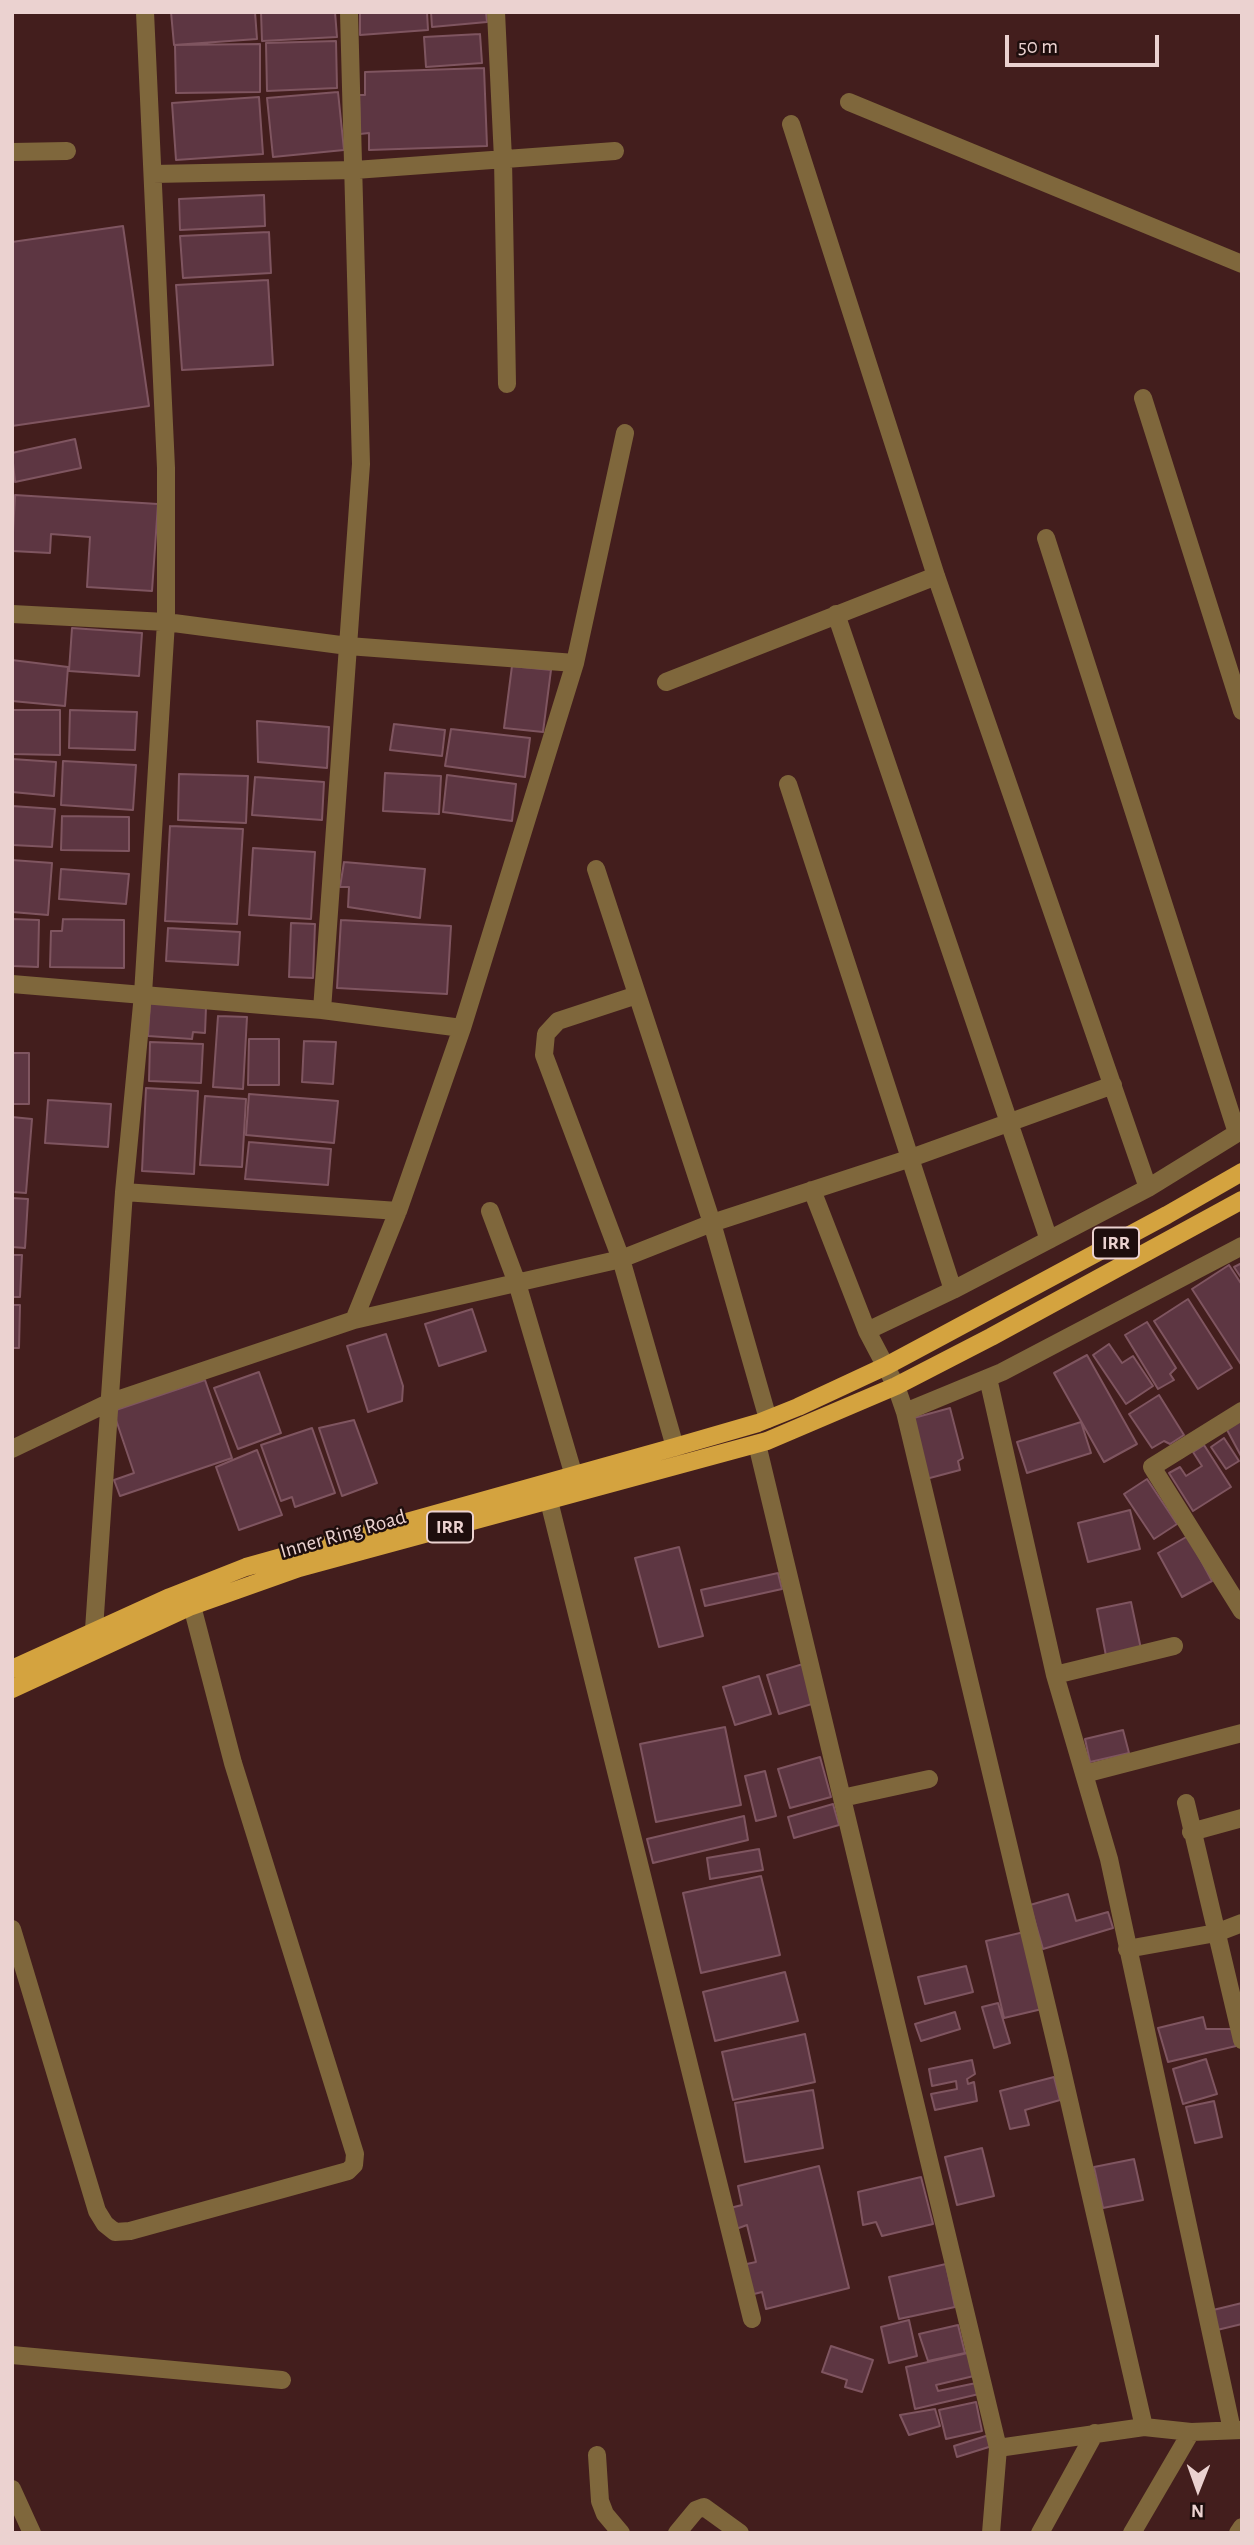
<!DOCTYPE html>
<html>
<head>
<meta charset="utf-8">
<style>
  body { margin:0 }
  #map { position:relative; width:1254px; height:2545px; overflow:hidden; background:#431e1d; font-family:"Alegreya Sans",sans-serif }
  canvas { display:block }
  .frame { position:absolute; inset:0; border:14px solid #ebd2d0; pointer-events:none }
  .north { position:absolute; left:1163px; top:2454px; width:70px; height:70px; -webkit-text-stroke:5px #1e0e0d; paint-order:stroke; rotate:181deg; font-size:19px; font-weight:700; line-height:28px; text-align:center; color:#ebd2d0 }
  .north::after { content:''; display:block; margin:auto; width:24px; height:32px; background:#ebd2d0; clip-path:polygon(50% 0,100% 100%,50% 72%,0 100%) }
  .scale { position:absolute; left:1005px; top:35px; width:154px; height:32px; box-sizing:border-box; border:4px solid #ebd2d0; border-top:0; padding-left:9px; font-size:21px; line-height:24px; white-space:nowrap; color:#ebd2d0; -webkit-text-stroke:5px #1e0e0d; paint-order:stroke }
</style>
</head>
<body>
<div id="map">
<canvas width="1254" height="2545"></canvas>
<div class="frame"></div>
<div class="north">N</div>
<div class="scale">50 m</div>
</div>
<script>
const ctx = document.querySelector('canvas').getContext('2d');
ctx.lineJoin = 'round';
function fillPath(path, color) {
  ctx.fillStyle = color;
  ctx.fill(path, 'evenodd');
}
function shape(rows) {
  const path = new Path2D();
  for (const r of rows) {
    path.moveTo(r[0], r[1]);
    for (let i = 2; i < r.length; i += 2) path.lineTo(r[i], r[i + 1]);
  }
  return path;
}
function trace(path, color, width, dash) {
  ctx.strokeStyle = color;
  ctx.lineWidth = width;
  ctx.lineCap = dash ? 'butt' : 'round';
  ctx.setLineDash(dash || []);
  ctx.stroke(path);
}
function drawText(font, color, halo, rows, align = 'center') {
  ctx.font = font + ' "Alegreya Sans",sans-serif';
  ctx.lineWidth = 5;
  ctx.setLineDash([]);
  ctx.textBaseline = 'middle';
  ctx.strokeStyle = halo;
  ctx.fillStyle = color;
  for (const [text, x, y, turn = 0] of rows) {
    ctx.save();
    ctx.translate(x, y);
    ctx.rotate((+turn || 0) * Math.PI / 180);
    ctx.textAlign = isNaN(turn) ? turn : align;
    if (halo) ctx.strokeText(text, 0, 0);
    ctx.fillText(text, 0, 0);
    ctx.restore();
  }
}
const building = shape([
  [171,12,255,12,257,39,174,45,171,12],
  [261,12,335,12,337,37,262,41,261,12],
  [360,12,427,12,428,30,360,35,360,12],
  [431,12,486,12,487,22,432,27,431,12],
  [480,34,482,63,426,67,424,37,480,34],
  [336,41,337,88,267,91,266,43,336,41],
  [260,44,260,92,176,93,175,45,260,44],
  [484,68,487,146,369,150,369,133,360,134,359,95,365,95,365,72,484,68],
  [338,92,344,150,273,157,267,98,338,92],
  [259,97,263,154,176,160,172,103,259,97],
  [264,195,265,226,180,230,179,199,264,195],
  [123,226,149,406,12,426,12,242,123,226],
  [269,232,271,273,183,278,180,236,269,232],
  [268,280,273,365,182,370,176,285,268,280],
  [75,439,81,468,15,482,12,453,75,439],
  [15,495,158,504,152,591,87,587,90,537,51,534,50,553,12,551,15,495],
  [72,628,142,633,139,676,69,671,72,628],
  [12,660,68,667,65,706,12,701,12,660],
  [512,666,551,670,543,732,504,728,512,666],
  [12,710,60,710,60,755,12,754,12,710],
  [70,710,137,712,135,750,69,748,70,710],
  [257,721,329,727,327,768,258,762,257,721],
  [394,724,445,730,442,756,390,750,394,724],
  [451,729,530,738,525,777,445,766,451,729],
  [12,759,56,762,54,796,12,792,12,759],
  [63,761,136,765,133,810,61,805,63,761],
  [385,773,441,776,439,814,383,811,385,773],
  [179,774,248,776,246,823,178,820,179,774],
  [447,775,516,784,512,821,443,812,447,775],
  [255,777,324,782,322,820,252,815,255,777],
  [12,806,55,809,52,847,12,845,12,806],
  [62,816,129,817,129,851,61,850,62,816],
  [170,826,243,829,237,924,165,921,170,826],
  [253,848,315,852,311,919,249,915,253,848],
  [12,860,52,863,48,915,12,912,12,860],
  [344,862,425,869,420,918,348,907,349,887,340,887,344,862],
  [61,869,129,874,126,904,59,899,61,869],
  [12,919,39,920,38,967,12,966,12,919],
  [63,919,124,920,124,968,50,967,51,931,62,931,63,919],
  [341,920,451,926,447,994,337,988,341,920],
  [291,923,315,924,313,978,289,977,291,923],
  [168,928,240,932,238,965,166,961,168,928],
  [150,1003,206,1007,205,1033,193,1032,192,1039,148,1036,150,1003],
  [218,1016,247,1017,243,1089,213,1087,218,1016],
  [249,1039,279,1039,279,1085,248,1085,249,1039],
  [304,1041,336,1042,333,1084,302,1082,304,1041],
  [150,1042,203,1044,201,1083,149,1081,150,1042],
  [12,1053,29,1053,29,1104,12,1104,12,1053],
  [146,1088,198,1091,194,1174,142,1171,146,1088],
  [249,1094,338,1101,334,1143,246,1135,249,1094],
  [205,1096,246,1099,242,1167,200,1165,205,1096],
  [48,1100,111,1104,108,1147,45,1143,48,1100],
  [12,1117,32,1119,26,1193,12,1192,12,1117],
  [249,1142,331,1149,328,1185,245,1179,249,1142],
  [12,1198,28,1199,25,1248,12,1247,12,1198],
  [12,1255,22,1255,20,1297,12,1297,12,1255],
  [1242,1263,1242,1279,1234,1267,1242,1263],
  [1229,1265,1242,1285,1242,1366,1192,1289,1229,1265],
  [1188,1299,1232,1368,1198,1389,1154,1321,1188,1299],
  [12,1305,20,1305,19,1348,12,1348,12,1305],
  [472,1309,486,1351,439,1366,425,1324,472,1309],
  [1147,1322,1176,1368,1170,1374,1174,1380,1158,1389,1125,1335,1147,1322],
  [386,1334,403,1386,402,1401,368,1412,347,1346,386,1334],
  [1109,1344,1122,1363,1133,1356,1153,1386,1126,1404,1093,1355,1109,1344],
  [1087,1355,1137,1444,1104,1462,1054,1373,1087,1355],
  [259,1372,281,1433,238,1449,214,1388,259,1372],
  [205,1380,232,1458,120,1496,114,1480,134,1473,113,1411,205,1380],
  [1159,1395,1184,1435,1170,1444,1164,1441,1152,1448,1129,1414,1159,1395],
  [950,1408,963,1458,958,1461,960,1470,926,1479,910,1419,950,1408],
  [1242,1419,1242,1455,1241,1456,1226,1428,1242,1419],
  [354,1420,377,1483,342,1496,319,1428,354,1420],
  [1081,1422,1091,1453,1027,1473,1017,1442,1081,1422],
  [312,1428,335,1493,295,1507,292,1497,281,1501,261,1445,312,1428],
  [1224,1438,1239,1461,1226,1469,1211,1447,1224,1438],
  [1204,1445,1231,1487,1193,1511,1169,1473,1180,1467,1186,1476,1202,1466,1193,1452,1204,1445],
  [257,1450,282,1515,239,1530,216,1467,257,1450],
  [1147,1479,1177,1524,1154,1539,1124,1494,1147,1479],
  [1130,1510,1140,1549,1088,1562,1078,1523,1130,1510],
  [1188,1536,1212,1581,1182,1597,1158,1553,1188,1536],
  [679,1547,703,1636,659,1647,635,1558,679,1547],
  [778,1573,782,1589,705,1606,701,1590,778,1573],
  [1131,1602,1141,1649,1106,1656,1097,1609,1131,1602],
  [803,1664,815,1703,779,1714,767,1675,803,1664],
  [759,1676,771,1714,735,1725,723,1687,759,1676],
  [725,1727,741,1805,656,1822,640,1744,725,1727],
  [1123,1730,1129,1753,1090,1762,1085,1739,1123,1730],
  [820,1757,831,1797,790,1808,778,1769,820,1757],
  [765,1771,776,1816,756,1821,745,1776,765,1771],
  [833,1804,839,1825,794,1838,788,1817,833,1804],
  [744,1816,748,1840,653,1863,647,1839,744,1816],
  [759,1849,763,1870,710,1879,707,1858,759,1849],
  [761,1876,780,1955,701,1973,683,1893,761,1876],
  [1068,1894,1076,1921,1108,1912,1113,1928,1043,1949,1030,1905,1068,1894],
  [1024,1932,1042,2009,1004,2018,986,1941,1024,1932],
  [966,1966,973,1992,925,2004,918,1977,966,1966],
  [785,1972,798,2021,715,2041,703,1992,785,1972],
  [998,2003,1010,2043,994,2048,982,2007,998,2003],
  [955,2012,960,2029,921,2041,915,2024,955,2012],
  [1203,2017,1206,2029,1232,2029,1236,2046,1168,2062,1158,2028,1203,2017],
  [805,2034,815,2082,733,2100,722,2052,805,2034],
  [1206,2059,1217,2094,1183,2104,1173,2069,1206,2059],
  [972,2060,975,2074,967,2079,968,2084,974,2082,977,2101,935,2110,931,2094,957,2089,956,2081,932,2086,929,2069,972,2060],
  [1054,2077,1060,2100,1025,2110,1029,2125,1010,2129,1000,2091,1054,2077],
  [813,2090,823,2148,745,2162,735,2103,813,2090],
  [1214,2101,1222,2137,1195,2143,1186,2107,1214,2101],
  [982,2148,994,2196,957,2205,945,2157,982,2148],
  [1134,2159,1143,2200,1103,2208,1094,2167,1134,2159],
  [819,2166,849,2288,766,2309,762,2292,750,2295,742,2265,756,2262,747,2225,736,2229,730,2208,742,2205,738,2186,819,2166],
  [921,2177,933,2224,882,2236,876,2222,863,2225,858,2192,921,2177],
  [946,2264,955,2307,899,2319,889,2277,946,2264],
  [1242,2303,1242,2324,1217,2330,1213,2310,1242,2303],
  [909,2320,917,2356,889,2363,881,2327,909,2320],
  [958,2325,965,2353,928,2361,919,2334,958,2325],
  [831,2346,873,2360,862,2392,845,2387,847,2380,822,2372,831,2346],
  [972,2352,978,2375,936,2385,938,2391,976,2383,979,2394,915,2409,906,2367,972,2352],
  [976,2402,982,2431,946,2439,939,2410,976,2402],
  [935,2409,940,2426,909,2435,900,2415,935,2409],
  [989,2435,992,2446,957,2457,954,2446,989,2435]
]);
const minor = shape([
  [496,12,503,159,507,384],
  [849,102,1242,264],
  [791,124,936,576,1148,1188],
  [12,152,67,151],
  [153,174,355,170,615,151],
  [1143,398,1242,711],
  [1046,538,1237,1133],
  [12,614,166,622,348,646,575,663],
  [836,614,1049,1240],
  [666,682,936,576],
  [788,784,953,1290],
  [596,869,712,1223,768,1419],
  [12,984,322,1010,462,1028],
  [637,995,558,1021,546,1034,544,1055,621,1259,675,1447],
  [322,1010,361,464,349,12],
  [812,1190,867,1331,896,1386,905,1412,1059,2057,1144,2427],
  [124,1192,398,1211],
  [490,1211,517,1283,574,1476],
  [354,1320,398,1211,462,1028,575,663,625,433],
  [867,1331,953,1290,1148,1188,1242,1130],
  [988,1378,1055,1675,1109,1859,1232,2430],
  [1242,1411,1152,1467,1242,1611],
  [905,1412,1002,1372,1242,1246],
  [757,1444,998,2448,991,2533],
  [12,1449,108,1403,354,1320,621,1259,712,1223,911,1158,1113,1085],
  [549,1501,752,2319],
  [93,1644,124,1192,143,994,166,622,166,468,145,12],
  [1055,1675,1174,1646],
  [1084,1774,1242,1733],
  [842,1798,929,1779],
  [1186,1803,1242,2040],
  [1191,1832,1242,1818],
  [12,1929,97,2211,105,2224,115,2232,130,2231,348,2171,354,2165,355,2154,233,1763,192,1606],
  [1127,1949,1216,1933,1242,1923],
  [12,2355,282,2380],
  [998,2448,1144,2427,1191,2432,1242,2430],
  [597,2455,600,2501,605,2514,621,2533],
  [12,2489,32,2533],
  [677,2533,696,2510,704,2507,740,2533],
  [1040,2533,1095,2433],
  [1132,2533,1191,2432],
  [1238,2533,1242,2527]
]);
const major = shape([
  [12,1669,170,1597,246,1567,675,1447,758,1423,798,1407,886,1366,942,1336,1167,1215,1242,1172],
  [12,1689,189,1607,299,1568,767,1441,896,1386,991,1337,1242,1200]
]);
const shields = [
  [1116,1243,46],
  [450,1527,46]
];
const shieldNames = [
  ["IRR",1116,1243],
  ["IRR",450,1527]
];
const streetNames = [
  ["Inner Ring Road",343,1534,-16]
];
fillPath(building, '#5d3642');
trace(building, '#7f5560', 2);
trace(minor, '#7f673c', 18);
trace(major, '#d4a33f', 18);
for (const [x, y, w] of shields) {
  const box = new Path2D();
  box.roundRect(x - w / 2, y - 15.5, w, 31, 5);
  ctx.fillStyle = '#1e0e0d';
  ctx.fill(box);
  trace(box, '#ebd2d0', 2);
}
drawText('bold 19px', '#ebd2d0', null, shieldNames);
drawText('21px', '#ebd2d0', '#1e0e0d', streetNames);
</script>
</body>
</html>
